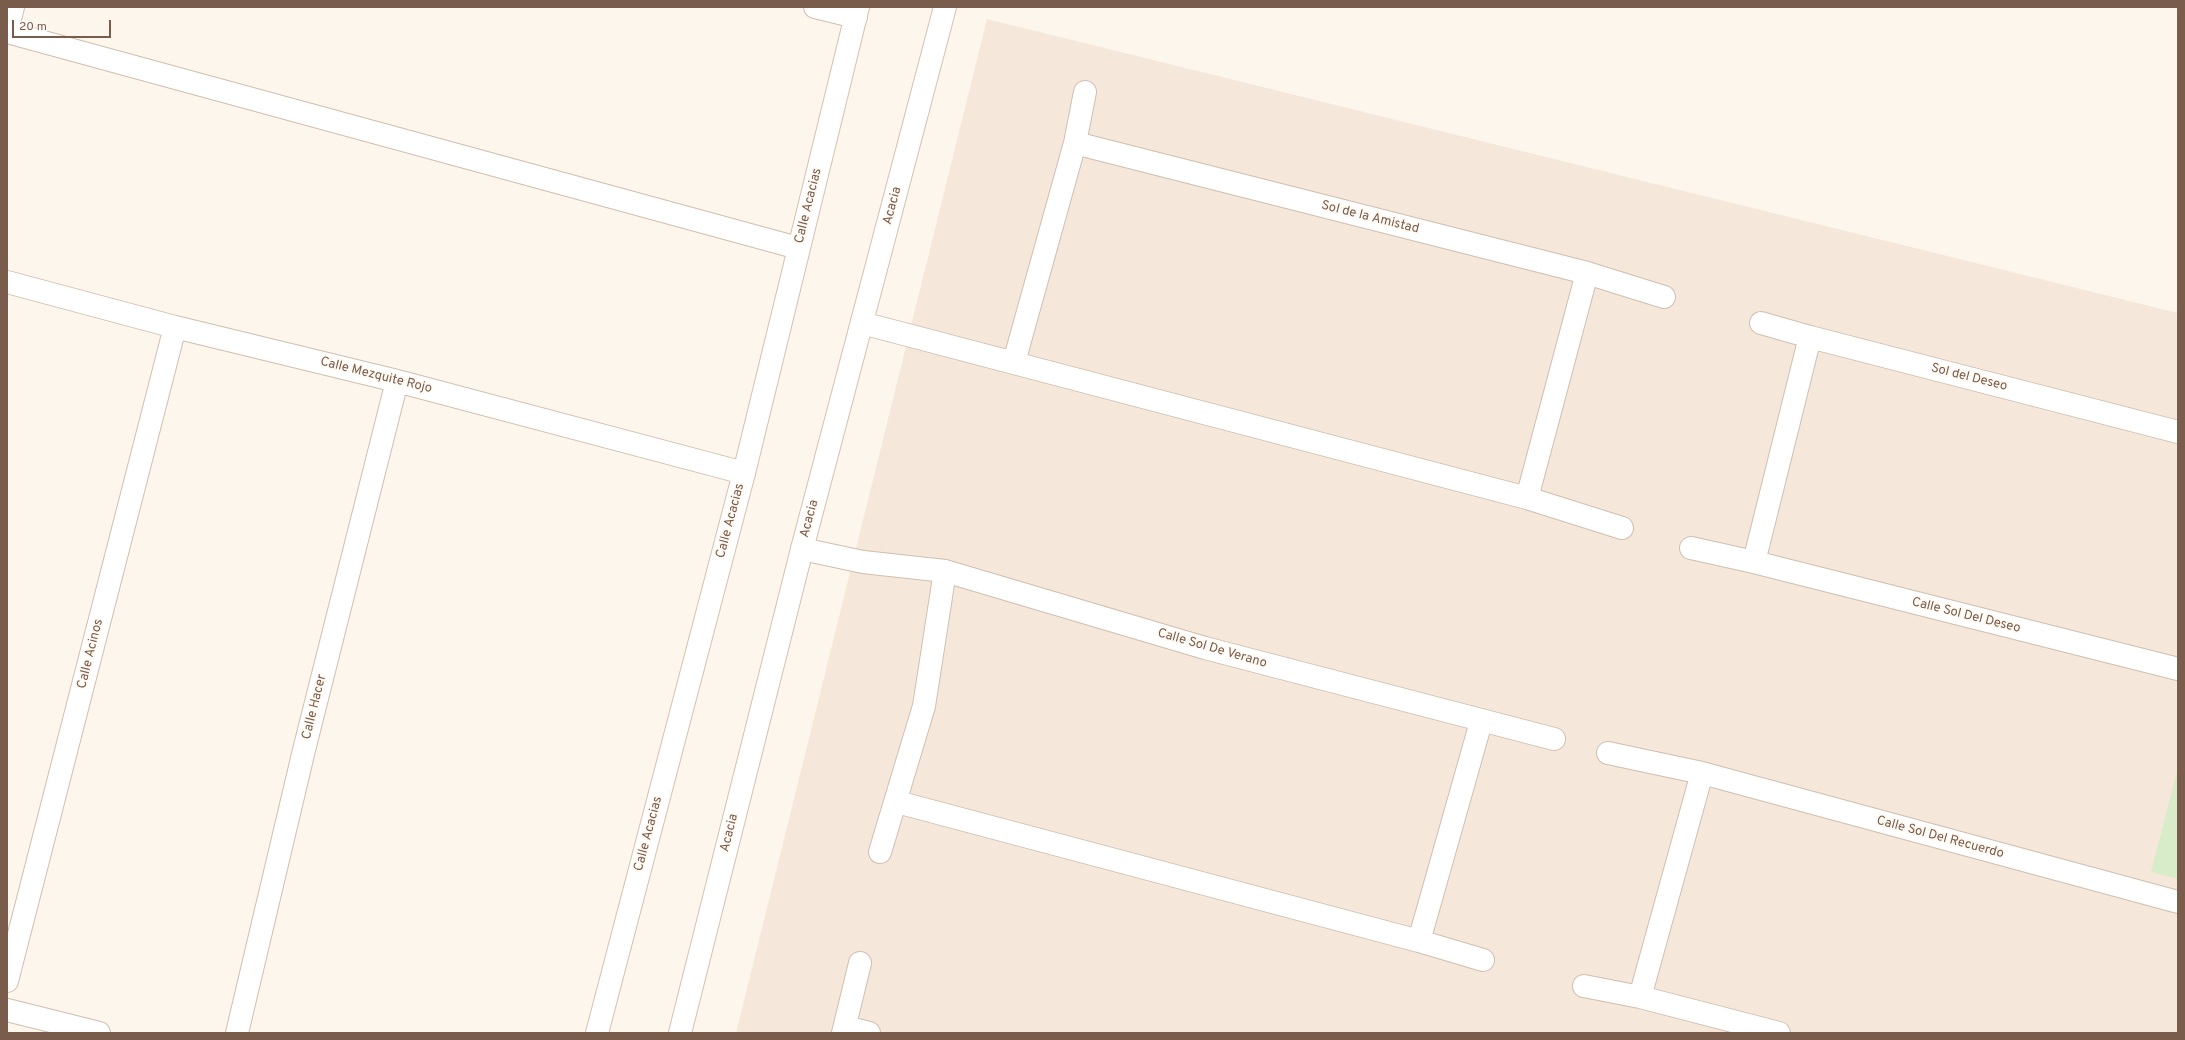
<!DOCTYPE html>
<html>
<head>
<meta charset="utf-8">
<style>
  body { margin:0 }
  #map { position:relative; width:2185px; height:1040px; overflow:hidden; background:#fdf6ec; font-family:Overpass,sans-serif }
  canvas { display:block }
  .frame { position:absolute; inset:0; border:8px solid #7a5c4d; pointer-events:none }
  .scale { position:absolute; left:12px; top:20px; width:99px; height:18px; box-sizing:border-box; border:2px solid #7a5c4d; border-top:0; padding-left:5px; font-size:12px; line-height:14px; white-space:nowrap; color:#7a5c4d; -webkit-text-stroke:3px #fffaf3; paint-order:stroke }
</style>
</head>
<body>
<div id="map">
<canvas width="2185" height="1040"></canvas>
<div class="frame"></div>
<div class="scale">20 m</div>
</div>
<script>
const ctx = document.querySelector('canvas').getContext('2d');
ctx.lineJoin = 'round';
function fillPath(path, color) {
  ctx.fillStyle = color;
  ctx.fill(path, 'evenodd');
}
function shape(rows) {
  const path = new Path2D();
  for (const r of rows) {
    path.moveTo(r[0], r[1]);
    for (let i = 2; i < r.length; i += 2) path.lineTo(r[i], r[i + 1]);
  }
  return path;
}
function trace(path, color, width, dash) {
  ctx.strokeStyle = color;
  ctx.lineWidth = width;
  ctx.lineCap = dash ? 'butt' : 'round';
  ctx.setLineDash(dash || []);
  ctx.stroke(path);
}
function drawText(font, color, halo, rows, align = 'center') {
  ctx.font = font + ' Overpass,sans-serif';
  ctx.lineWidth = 4;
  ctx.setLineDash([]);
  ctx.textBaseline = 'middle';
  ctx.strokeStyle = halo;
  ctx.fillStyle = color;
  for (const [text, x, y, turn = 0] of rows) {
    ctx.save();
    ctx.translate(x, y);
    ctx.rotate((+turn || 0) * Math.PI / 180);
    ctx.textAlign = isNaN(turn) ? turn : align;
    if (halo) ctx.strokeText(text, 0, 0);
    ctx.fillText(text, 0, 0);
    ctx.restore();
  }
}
const residential = shape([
  [987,19,2178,313,2178,1033,736,1033]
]);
const green = shape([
  [2178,768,2178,879,2151,872]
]);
const street = shape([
  [815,7,856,17],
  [7,31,13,7],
  [7,32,798,248],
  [1075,143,1587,273,1664,297],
  [7,282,175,327,397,381,744,473],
  [862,323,1527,498,1622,528],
  [1761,323,1810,337,2178,432],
  [1014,362,1075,143,1085,92],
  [1527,498,1587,273],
  [1691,548,1754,562,2178,669],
  [802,549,863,562,945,571,1205,648,1554,739],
  [1754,562,1810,337],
  [1608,753,1702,773,2178,902],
  [897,802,1419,941,1483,960],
  [880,852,924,706,945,571],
  [1419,941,1481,722],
  [7,981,175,327],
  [1584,986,1640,997,1779,1033],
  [1640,997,1702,773],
  [7,1010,99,1033],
  [845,1027,869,1033],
  [237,1033,304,750,397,381],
  [843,1033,860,963]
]);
const secondary = shape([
  [597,1033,744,473,858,7],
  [680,1033,802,549,945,7]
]);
const streetNames = [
  ["Calle Acacias",809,206,-76],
  ["Acacia",893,206,-75],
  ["Sol de la Amistad",1370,218,14],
  ["Calle Mezquite Rojo",376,376,14],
  ["Sol del Deseo",1969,378,14],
  ["Acacia",810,519,-75],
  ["Calle Acacias",731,521,-75],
  ["Calle Sol Del Deseo",1966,616,14],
  ["Calle Sol De Verano",1212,649,16],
  ["Calle Acinos",91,654,-76],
  ["Calle Hacer",315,707,-76],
  ["Acacia",730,833,-76],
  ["Calle Acacias",649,834,-75],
  ["Calle Sol Del Recuerdo",1940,838,15]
];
fillPath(residential, '#f5e8da');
fillPath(green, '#d8ecc9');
trace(street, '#d1beb0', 24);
trace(secondary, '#d6c0b0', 24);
trace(street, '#fff', 22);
trace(secondary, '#fff', 22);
drawText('13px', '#7a5c4d', '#fffaf3', streetNames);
</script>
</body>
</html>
